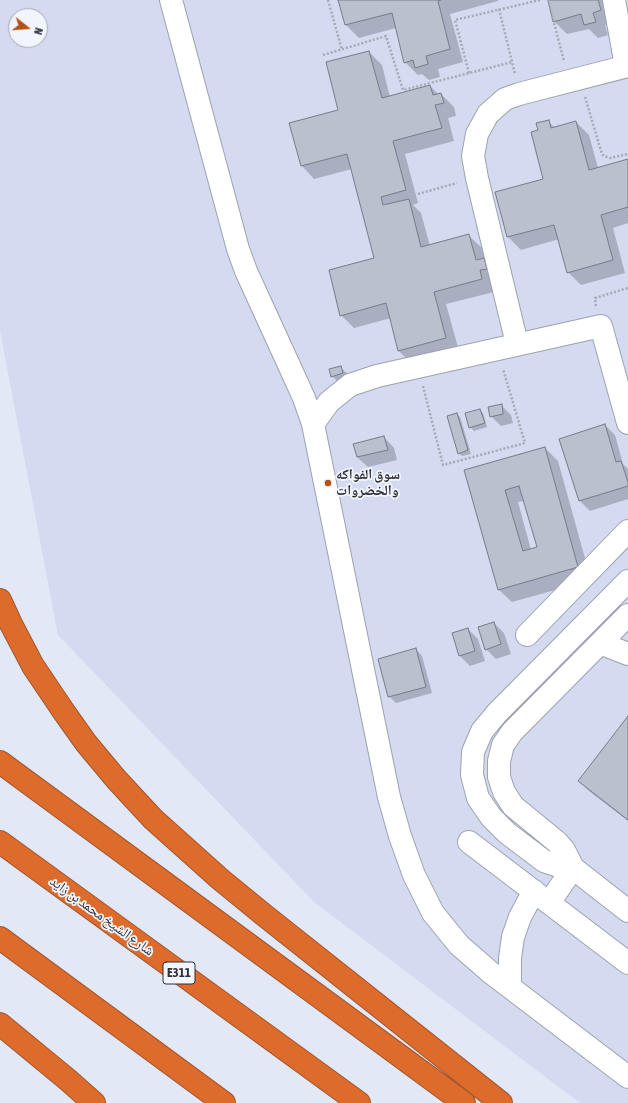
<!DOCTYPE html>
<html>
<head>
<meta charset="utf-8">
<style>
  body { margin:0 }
  #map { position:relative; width:628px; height:1103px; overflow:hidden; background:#e2e8f6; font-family:"Asap Condensed",sans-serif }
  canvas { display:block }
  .north { position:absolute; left:8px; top:8px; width:40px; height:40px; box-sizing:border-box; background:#f2f5fe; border:1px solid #a4a7ae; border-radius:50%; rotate:107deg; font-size:11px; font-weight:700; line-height:16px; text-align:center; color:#2f3136 }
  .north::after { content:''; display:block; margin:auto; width:14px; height:18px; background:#b35116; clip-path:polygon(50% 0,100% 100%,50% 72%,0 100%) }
</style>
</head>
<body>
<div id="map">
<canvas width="628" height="1103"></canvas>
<div class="north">N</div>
</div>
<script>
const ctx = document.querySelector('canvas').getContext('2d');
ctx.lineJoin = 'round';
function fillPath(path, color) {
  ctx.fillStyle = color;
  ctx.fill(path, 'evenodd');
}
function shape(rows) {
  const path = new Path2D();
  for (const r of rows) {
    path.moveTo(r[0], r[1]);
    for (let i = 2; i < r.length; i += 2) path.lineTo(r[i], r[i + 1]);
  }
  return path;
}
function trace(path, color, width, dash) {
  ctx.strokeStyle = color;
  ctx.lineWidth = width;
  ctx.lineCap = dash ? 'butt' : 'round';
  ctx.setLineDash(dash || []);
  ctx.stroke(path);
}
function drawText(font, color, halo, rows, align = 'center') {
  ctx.font = font + ' "Asap Condensed","Noto Naskh Arabic",sans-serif';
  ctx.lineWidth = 3.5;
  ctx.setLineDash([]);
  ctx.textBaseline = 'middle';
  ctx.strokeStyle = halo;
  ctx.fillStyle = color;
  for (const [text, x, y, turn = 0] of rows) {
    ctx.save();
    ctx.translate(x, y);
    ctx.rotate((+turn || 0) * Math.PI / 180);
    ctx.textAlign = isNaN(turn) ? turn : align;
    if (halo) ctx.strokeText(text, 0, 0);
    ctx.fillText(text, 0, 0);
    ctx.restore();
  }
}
const built = shape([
  [0,0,628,0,628,1103,580,1103,314,902,58,635,0,331],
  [16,16,40,16,40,40,16,40]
]);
const shadow = shape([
  [339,0,498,0,498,1,450,14,463,62,438,69,440,77,429,80,422,74,418,75,405,62,396,28,359,38,346,25],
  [549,0,607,0,613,23,605,25,608,35,598,38,589,29,567,34,554,21],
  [369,52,382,65,390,97,430,86,438,94,441,94,454,107,456,116,448,118,454,141,405,154,418,203,413,205,421,213,430,246,469,236,482,248,485,260,497,272,494,292,446,304,459,351,412,364,399,351,391,318,354,328,341,315,375,259,352,169,314,179,302,166,290,124,339,111],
  [548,121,555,128,576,122,589,135,598,168,628,160,628,223,613,228,625,273,581,285,568,272,559,239,521,250,508,237,497,193,545,180,539,131],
  [340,367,351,377,342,386,332,376],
  [501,405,511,415,513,423,501,426,491,416],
  [480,410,483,413,487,427,474,431,470,427],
  [457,414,460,417,471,454,462,456,459,453],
  [605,425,615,435,623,464,628,469,628,499,590,511,580,501,560,439],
  [384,437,394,448,397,460,368,467,357,457],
  [545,448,558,461,591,580,512,602,499,590,465,471],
  [524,501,538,548,531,550,518,502],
  [494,623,504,633,511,654,496,659,486,649],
  [468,629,478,639,485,661,470,666,460,656],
  [416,649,422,656,432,693,396,703,389,696],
  [628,718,628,821,589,791,579,781]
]);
const building = shape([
  [338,0,441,0,438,1,450,49,426,56,428,64,415,68,413,60,404,63,392,13,345,25,338,0],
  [548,0,598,0,601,10,593,13,596,22,584,25,581,14,553,22,548,0],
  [369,51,382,98,430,85,433,95,441,93,444,103,435,105,442,128,393,141,406,190,381,197,383,205,409,199,421,247,469,234,476,260,484,258,487,269,480,270,482,279,434,292,446,338,398,351,386,303,340,316,329,270,374,258,347,154,301,166,289,123,338,110,326,62,369,51],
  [549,120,551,128,576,121,589,170,628,159,628,207,601,215,613,260,567,273,554,225,507,237,495,192,543,179,531,132,538,130,536,123,549,120],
  [341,366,343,373,331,377,329,369,341,366],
  [502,404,503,414,490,417,488,407,502,404],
  [480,409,485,423,469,428,465,413,480,409],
  [457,413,468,450,458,454,447,416,457,413],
  [605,424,616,462,621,461,628,482,628,486,579,501,559,439,605,424],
  [384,436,388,450,357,457,353,444,384,436],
  [545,447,578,567,498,590,464,470,545,447],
  [519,486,537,547,523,551,505,490,519,486],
  [494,622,501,644,485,650,478,627,494,622],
  [468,628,475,651,459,656,452,633,468,628],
  [416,648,426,687,388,697,378,659,416,648],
  [628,716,628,820,578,781,628,716]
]);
const path = shape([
  [328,0,342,50],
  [548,0,564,61],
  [499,9,515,74],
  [323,55,386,36,403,90,512,62],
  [469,73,455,20,540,0],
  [585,97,602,154,604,156,610,158,628,154],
  [418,194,457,183],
  [596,306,595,298,628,288],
  [423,386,443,465,525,443,503,369]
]);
const minor = shape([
  [171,0,238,249,246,271,304,398,313,424,389,797,400,836,414,875,433,913,459,945,490,972,628,1077],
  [614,0,626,66],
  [517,344,477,178,473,156,477,134,488,114,505,99,519,94,628,66],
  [313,424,329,402,350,385,377,376,601,326,628,423],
  [628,615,512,732,503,745,499,761,499,777,504,792,513,806,557,842,564,850,573,868,628,911],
  [527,635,628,531],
  [600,643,628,654],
  [469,842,628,963],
  [573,868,562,867,544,861,507,833,491,817,478,798,472,775,473,752,482,731,497,713,628,581],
  [549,903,573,868],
  [510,987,510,958,513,937,520,917,534,891]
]);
const highway = shape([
  [0,600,11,624,33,666,64,712,86,743,116,779,153,819,220,879,264,915,501,1103],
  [0,762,464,1103],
  [0,842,359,1103],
  [0,938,224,1103],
  [0,1024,68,1080,94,1103]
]);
const markers = [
  [328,483,4,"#b35116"]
];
const shields = [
  [179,973,32]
];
const shieldNames = [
  ["E311",179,973]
];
const poiNames = [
  ["سوق الفواكه",336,475],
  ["والخضروات",336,491]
];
const streetNames = [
  ["شارع الشيخ محمد بن زايد",102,916,36]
];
fillPath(built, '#d4dbf0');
fillPath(shadow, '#0003');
fillPath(building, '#bbc0ce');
trace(building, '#777c89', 1);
trace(minor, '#9da2af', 24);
trace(highway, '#a05730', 24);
trace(path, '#a5a9b4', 2.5, [2, 2]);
trace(minor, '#fff', 22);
trace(highway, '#dd6b2c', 22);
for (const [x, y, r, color] of markers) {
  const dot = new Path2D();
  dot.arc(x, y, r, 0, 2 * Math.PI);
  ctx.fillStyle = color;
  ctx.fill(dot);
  trace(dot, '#f2f5fe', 1.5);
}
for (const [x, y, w] of shields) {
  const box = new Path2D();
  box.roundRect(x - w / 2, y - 11, w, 22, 3);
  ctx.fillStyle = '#f2f5fe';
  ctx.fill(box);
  trace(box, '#2f3136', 1);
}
drawText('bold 13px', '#2f3136', null, shieldNames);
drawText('bold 14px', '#2f3136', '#f2f5fe', poiNames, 'left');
drawText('14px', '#2f3136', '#f2f5fe', streetNames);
</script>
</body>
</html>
